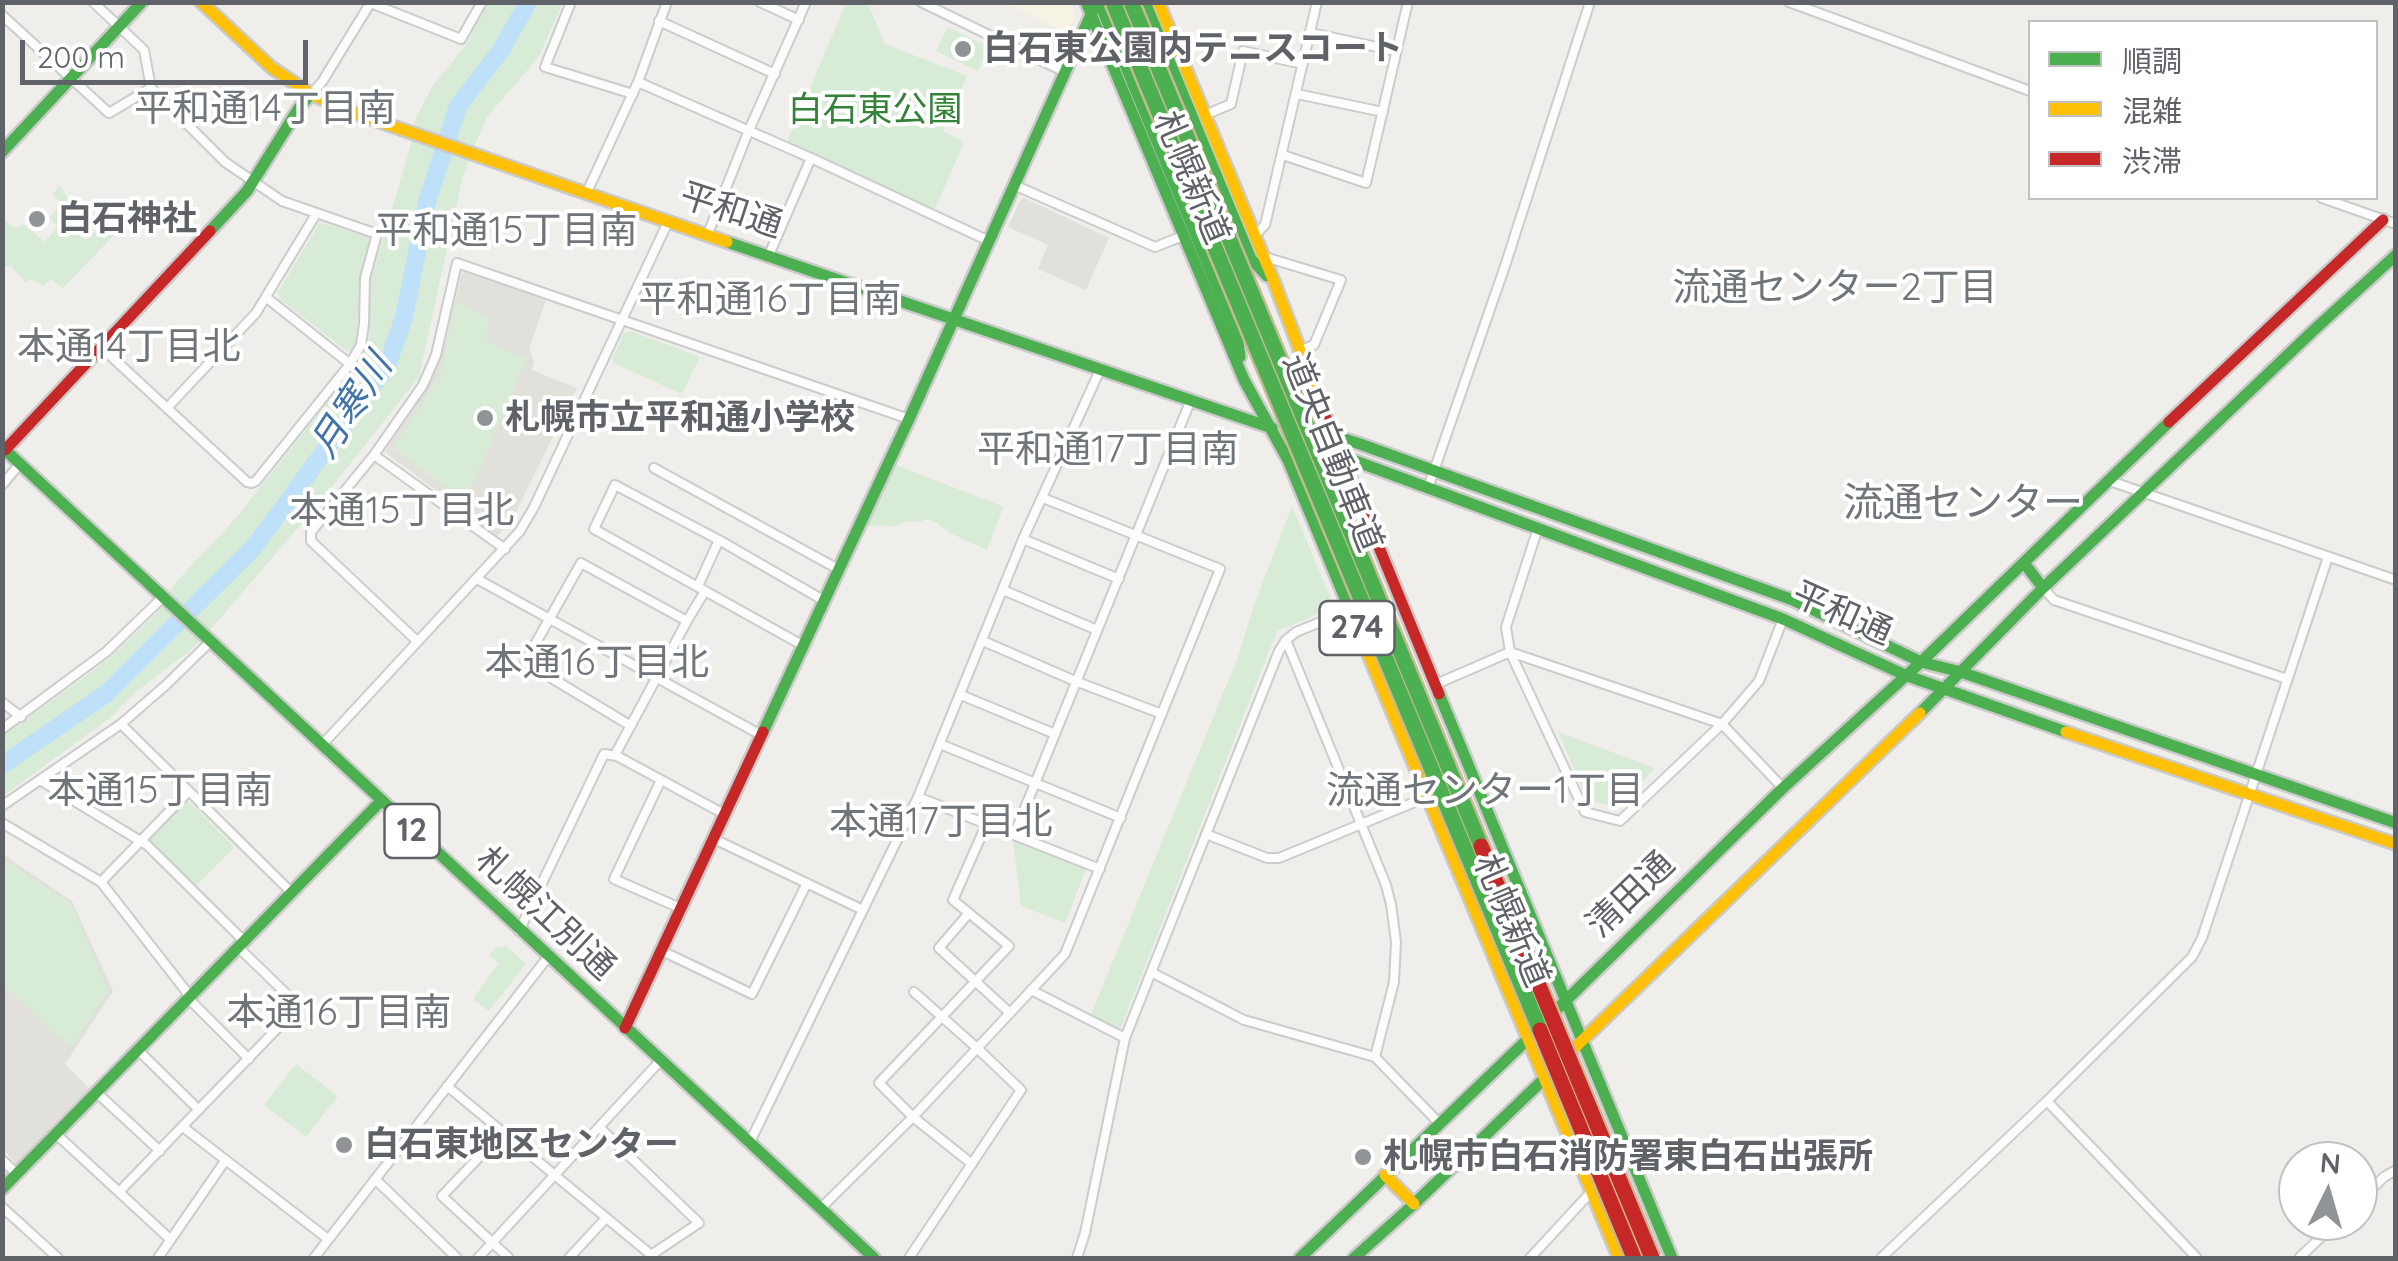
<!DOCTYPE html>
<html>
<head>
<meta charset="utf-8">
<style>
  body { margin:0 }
  #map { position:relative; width:2398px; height:1261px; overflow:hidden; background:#efeeea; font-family:Quicksand,"Noto Sans JP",sans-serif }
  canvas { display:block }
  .frame { position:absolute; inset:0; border:5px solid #5f6368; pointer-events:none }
  .legend { position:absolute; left:2028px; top:20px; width:350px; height:180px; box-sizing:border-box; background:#fff; border:2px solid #bfc1c3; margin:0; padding:12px 18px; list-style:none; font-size:30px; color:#5f6368 }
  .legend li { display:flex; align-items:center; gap:20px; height:50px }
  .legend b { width:50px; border:2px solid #bfc1c3 }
  .north { position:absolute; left:2278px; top:1141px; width:100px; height:100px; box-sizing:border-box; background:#fff; border:2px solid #bfc1c3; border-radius:50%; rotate:5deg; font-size:28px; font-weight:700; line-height:40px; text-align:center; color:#5f6368 }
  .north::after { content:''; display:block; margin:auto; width:35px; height:45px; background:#919496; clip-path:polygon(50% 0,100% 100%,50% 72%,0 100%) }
  .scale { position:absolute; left:20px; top:40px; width:288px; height:45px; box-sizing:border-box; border:5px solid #5f6368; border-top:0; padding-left:12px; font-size:30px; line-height:35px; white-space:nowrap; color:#5f6368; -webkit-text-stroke:8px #fff; paint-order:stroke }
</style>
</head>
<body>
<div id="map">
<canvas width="2398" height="1261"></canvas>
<div class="frame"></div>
<ul class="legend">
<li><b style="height:12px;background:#4caf50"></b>順調</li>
<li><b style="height:12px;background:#ffc107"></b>混雑</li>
<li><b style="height:12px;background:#c62828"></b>渋滞</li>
</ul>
<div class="north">N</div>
<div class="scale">200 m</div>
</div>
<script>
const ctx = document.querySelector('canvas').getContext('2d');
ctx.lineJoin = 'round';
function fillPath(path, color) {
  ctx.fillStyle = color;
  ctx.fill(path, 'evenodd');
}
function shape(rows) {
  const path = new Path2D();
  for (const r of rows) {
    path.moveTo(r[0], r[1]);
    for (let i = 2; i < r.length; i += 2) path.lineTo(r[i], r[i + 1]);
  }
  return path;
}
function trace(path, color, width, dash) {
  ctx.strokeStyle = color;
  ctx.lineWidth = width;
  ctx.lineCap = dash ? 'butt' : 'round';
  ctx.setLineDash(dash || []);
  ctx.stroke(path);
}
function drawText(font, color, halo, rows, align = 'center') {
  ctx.font = font + ' Quicksand,"Noto Sans JP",sans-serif';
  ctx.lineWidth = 8;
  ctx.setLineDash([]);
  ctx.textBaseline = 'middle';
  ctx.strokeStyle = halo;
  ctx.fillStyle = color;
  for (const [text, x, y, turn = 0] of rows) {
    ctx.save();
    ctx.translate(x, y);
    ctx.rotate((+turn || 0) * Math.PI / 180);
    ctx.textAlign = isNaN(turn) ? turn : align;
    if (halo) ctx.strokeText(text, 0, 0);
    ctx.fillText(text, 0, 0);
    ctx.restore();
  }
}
const commercial = shape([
  [1007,3,1070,3,1076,17,1067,33]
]);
const education = shape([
  [1024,198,1109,238,1086,290,1038,269,1048,245,1008,227,1020,201],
  [465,272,546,300,529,349,534,361,532,370,577,388,511,522,497,536,386,453,387,448,431,382,445,344,461,275],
  [2,854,72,901,113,991,65,1064,89,1088,16,1163,2,1149]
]);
const green = shape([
  [488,3,563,3,538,58,486,118,463,175,419,377,315,508,218,621,191,650,136,692,110,718,3,796,3,735,81,680,110,657,155,615,176,582,236,518,360,361,369,337,371,279,410,148,416,118,432,87,465,46],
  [846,3,856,3,869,6,885,44,967,76,943,131,964,142,935,209,787,142],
  [948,27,989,47,978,71,936,51],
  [60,186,84,223,77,229,85,240,131,202,140,208,63,288,51,279,43,286,31,279,26,283,11,266,3,266,3,220,16,228,23,224,45,242,58,226,49,218,62,203,52,194],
  [323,223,367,237,370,241,360,277,356,343,352,351,348,352,280,299,278,292,319,224],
  [456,301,488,319,487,341,527,359,465,502,393,448,441,373],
  [630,331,698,356,699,359,683,392,680,393,614,363,613,358,624,333],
  [893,464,1002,506,1003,508,987,550,950,533,937,523,926,519,920,522,907,521,895,527,882,525,864,527],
  [1292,506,1331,599,1327,610,1277,631,1119,1032,1090,1017,1238,657,1254,605],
  [1558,732,1655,768,1621,804,1604,805,1589,798,1585,794],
  [186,802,190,802,233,845,233,849,198,884,194,885,151,842,150,838],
  [1013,840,1086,869,1065,923,1021,906],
  [3,858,71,903,108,991,71,1048,3,985],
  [506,946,526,964,489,1011,473,999,499,963,489,955,495,948],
  [296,1064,338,1096,306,1137,264,1105]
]);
const river = shape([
  [2,765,107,693,254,547,387,366,404,317,427,202,458,106,502,49,528,2]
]);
const street = shape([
  [93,2,144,50,151,88,225,162,282,201,377,234,365,278,364,324,361,345,350,364,256,481,252,483,247,482,102,348],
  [368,2,461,39,482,2],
  [571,2,545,67,633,94],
  [760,2,799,20],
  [921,2,1065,72],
  [1789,2,2030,91],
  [2,15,109,113,151,88],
  [659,21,775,74],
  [1311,33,1396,51],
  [638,82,811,158,989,241],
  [311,94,322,82,371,2],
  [1297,94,1383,112],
  [1205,115,1231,104,1243,51,1303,64],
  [1283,155,1366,183,1408,2],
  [1014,185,1155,247,1183,236],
  [587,192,638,82,667,2],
  [2322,198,2396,224],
  [707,236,749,130,806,2],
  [1254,236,1265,225,1317,2],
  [769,255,811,158],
  [1265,257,1341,280,1314,345,1300,350],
  [267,298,350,364],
  [167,408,256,313,316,214],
  [374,455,505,549],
  [654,468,838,569],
  [2110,481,2396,580],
  [2,485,19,465],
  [1428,488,1505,266,1590,2],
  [1538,528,1506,627,1510,652,1585,812,1620,821,1722,724,1759,681,1783,619],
  [1023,539,1119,579],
  [477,579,761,735],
  [698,586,719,540],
  [2043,588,2054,600,2287,679],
  [1003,590,1097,630],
  [705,591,687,621,616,753,617,756,724,814],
  [1286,640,1386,885,1391,904,1396,942,1394,982,1375,1057],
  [417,641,311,541,311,532,374,455,423,385,436,355,457,263,909,419],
  [983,641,1075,681,1162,714],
  [802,645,594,529,615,485,719,540,823,600],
  [1434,685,1510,652,1722,724,1783,788],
  [961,695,1055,734],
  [2,702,21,717],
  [121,724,291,892],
  [631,726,525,662,581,563,687,621],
  [2,729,106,652,163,597],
  [940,744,1121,818],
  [322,745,520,531,534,507,668,222],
  [40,780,147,845,244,941],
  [661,780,614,879,680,908],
  [918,797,1100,869],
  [2,806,121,724,166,685,210,642],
  [2,823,101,882,186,991,189,999,249,1059],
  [1206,834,1267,858,1279,858,1427,797],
  [1014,835,1190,402],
  [712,838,863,910],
  [101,882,188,792],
  [969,913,939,948,1010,1013],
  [519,931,604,754,617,756],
  [660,950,752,994,807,883],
  [1151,972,1244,1020,1375,1057,1440,1124],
  [1031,990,1125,1038],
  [138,1050,199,1110],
  [447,1086,655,1258],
  [96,1092,160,1151],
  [2047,1101,2197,1258],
  [183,1127,328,1239],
  [599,1127,699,1223,651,1255],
  [503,1132,442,1196,509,1258],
  [56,1134,170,1239],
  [749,1144,918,797,1023,539,1100,370],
  [2,1160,17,1174],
  [972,1164,913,1117,879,1083,1009,946,953,900,986,825],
  [375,1179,457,1258],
  [119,1192,299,1006,238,947],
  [2358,1202,2384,1177,2396,1170],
  [2,1207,58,1258],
  [820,1209,913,1117,1065,954,1220,569,1043,498],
  [158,1258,225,1161],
  [314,1258,548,957],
  [478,1258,661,1060],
  [569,1258,606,1218],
  [909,1258,1021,1090,977,1048,914,992],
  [1077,1258,1085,1233,1125,1038,1279,651,1286,640,1296,632,1350,610],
  [1530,1258,1591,1192],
  [1881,1258,2047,1101,2192,957,2202,938,2328,557],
  [2299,1258,2338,1221]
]);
const fast = shape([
  [1086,2,1244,380,1288,460,1361,637],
  [1099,2,1237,335,1240,357],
  [1145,2,1251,259,1267,276],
  [2,152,142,2],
  [210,231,247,191,299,108,311,94],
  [727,242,1272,428],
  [1303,431,1332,435,1360,444,1793,600,1921,662,1961,672,2396,823],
  [1312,445,1783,619,1905,675,2066,732],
  [2,447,874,1258],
  [2024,563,2043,588],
  [1439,694,1672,1258],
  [1920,713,2043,588,2315,329,2396,255],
  [763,732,909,419,1093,10],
  [1547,1019,1783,788,1921,662,2169,422],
  [2,1189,381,801],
  [1300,1258,1531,1036],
  [1354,1258,1414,1204,1547,1076]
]);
const slow = shape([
  [201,2,272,68,311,94,346,110,727,242],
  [1158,2,1274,282,1318,398],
  [1361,637,1619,1258],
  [2066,732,2396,844],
  [1563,1059,1920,713],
  [1385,1175,1414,1204]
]);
const jam = shape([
  [1318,398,1439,694],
  [2169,422,2383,220],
  [5,450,210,231],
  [625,1028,763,732]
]);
const fastBridge = shape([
  [1113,2,1540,1030],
  [1131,2,1481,846]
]);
const jamBridge = shape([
  [1481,846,1652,1258],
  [1540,1030,1634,1258]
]);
const markers = [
  [963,49,10,"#919496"],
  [37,219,10,"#919496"],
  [485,418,10,"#919496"],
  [344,1145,10,"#919496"],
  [1363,1157,10,"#919496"]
];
const shields = [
  [1357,628,75],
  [412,831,55]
];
const shieldNames = [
  ["274",1357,628],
  ["12",412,831]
];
const poiNames = [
  ["白石東公園内テニスコート",983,49],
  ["白石神社",57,219],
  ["札幌市立平和通小学校",505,418],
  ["白石東地区センター",364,1145],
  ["札幌市白石消防署東白石出張所",1383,1157]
];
const parkNames = [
  ["白石東公園",875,110]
];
const streetNames = [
  ["札幌新道",1191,178,67],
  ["平和通",731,211,18],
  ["道央自動車道",1332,453,68],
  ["平和通",1842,614,24],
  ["清田通",1631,895,-44],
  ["札幌江別通",545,914,43],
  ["札幌新道",1511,921,67]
];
const neighbourhoodNames = [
  ["平和通14丁目南",265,110],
  ["平和通15丁目南",506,232],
  ["流通センター2丁目",1835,289],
  ["平和通16丁目南",770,301],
  ["本通14丁目北",129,348],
  ["平和通17丁目南",1108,451],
  ["本通15丁目北",402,512],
  ["本通16丁目北",597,664],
  ["本通15丁目南",160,792],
  ["流通センター1丁目",1485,792],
  ["本通17丁目北",941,823],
  ["本通16丁目南",339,1014]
];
const waterNames = [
  ["月寒川",352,406,-57]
];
const quarterNames = [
  ["流通センター",1963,504]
];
fillPath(commercial, '#f7f3e4');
fillPath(education, '#e2e0da');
fillPath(green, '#d8ebd6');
trace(river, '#bfe0f9', 18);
trace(street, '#cbcccc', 12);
trace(fast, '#cacacb', 16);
trace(slow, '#cacacb', 16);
trace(jam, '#cacacb', 16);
trace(street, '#fdfcfc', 8);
trace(fast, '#4caf50', 11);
trace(slow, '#ffc107', 11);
trace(jam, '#c62828', 11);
trace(fastBridge, '#c8b996', 20, []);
trace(jamBridge, '#c8b996', 20, []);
trace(fastBridge, '#4caf50', 15);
trace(jamBridge, '#c62828', 15);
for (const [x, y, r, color] of markers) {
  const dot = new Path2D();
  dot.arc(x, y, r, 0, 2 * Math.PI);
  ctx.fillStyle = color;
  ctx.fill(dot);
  trace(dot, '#fff', 4);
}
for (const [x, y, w] of shields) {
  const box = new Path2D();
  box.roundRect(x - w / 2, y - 27, w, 54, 8);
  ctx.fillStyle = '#fff';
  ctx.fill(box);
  trace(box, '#5f6368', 2.5);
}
drawText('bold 32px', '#5f6368', null, shieldNames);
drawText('bold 35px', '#5f6368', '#fff', poiNames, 'left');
drawText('35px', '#348238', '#fff', parkNames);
drawText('35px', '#5f6368', '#fff', streetNames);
drawText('38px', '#70757a', '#fff', neighbourhoodNames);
drawText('italic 38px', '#4174aa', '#fff', waterNames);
drawText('40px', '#70757a', '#fff', quarterNames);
</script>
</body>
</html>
